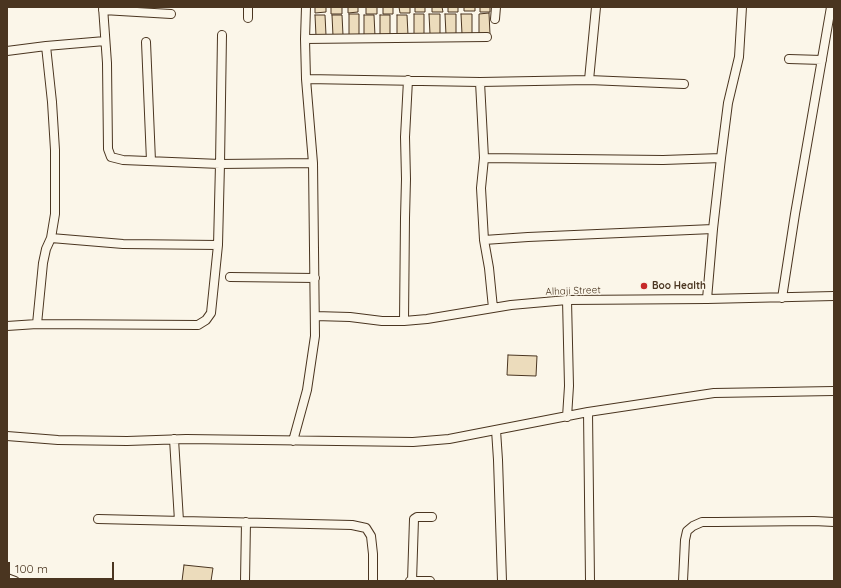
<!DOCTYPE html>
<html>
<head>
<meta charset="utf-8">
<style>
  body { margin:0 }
  #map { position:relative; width:841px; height:588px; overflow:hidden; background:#fbf6e9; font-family:Quicksand,sans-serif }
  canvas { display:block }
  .frame { position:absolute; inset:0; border:8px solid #4a3520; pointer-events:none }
  .scale { position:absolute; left:8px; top:562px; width:106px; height:18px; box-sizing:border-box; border:2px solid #4a3520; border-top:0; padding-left:5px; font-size:12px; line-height:14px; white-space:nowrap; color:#4a3520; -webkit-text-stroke:3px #fbf6e9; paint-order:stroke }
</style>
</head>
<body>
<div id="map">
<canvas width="841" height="588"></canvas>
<div class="frame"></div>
<div class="scale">100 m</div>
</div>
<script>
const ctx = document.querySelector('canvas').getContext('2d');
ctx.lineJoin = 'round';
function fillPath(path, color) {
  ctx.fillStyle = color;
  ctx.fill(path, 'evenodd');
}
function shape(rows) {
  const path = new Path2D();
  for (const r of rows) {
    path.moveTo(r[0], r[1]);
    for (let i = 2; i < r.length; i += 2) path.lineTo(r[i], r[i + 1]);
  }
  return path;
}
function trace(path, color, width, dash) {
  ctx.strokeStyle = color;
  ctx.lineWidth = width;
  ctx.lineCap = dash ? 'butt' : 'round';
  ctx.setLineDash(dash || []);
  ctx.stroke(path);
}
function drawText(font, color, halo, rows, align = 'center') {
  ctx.font = font + ' Quicksand,sans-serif';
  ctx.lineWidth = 3;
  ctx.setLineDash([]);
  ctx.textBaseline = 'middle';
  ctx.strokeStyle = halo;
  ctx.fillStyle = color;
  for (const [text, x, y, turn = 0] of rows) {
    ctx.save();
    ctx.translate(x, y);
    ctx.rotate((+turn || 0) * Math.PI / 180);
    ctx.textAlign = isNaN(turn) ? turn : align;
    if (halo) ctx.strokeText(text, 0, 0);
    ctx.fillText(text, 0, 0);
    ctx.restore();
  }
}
const building = shape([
  [315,7,326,7,326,12,315,13,315,7],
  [331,7,342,7,342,14,331,14,331,7],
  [348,7,358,7,358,12,348,13,348,7],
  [366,7,377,7,377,14,366,14,366,7],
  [383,7,393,7,393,14,383,14,383,7],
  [399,7,410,7,410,13,400,13,399,7],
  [415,7,425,7,425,12,415,12,415,7],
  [432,7,442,7,443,12,432,12,432,7],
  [448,7,458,7,458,12,448,12,448,7],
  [464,7,475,7,475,11,464,11,464,7],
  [480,7,490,7,490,12,480,12,480,7],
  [489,13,490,34,479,34,479,14,489,13],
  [349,14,359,14,359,35,349,35,349,14],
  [414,14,424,14,424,35,414,35,414,14],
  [429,14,440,14,440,34,430,34,429,14],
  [445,14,456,14,456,35,446,35,445,14],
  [461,14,472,14,472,34,462,34,461,14],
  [315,15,325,15,326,35,316,36,315,15],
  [332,15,342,15,343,35,333,36,332,15],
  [364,15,374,15,375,36,364,36,364,15],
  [380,15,390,15,390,36,380,36,380,15],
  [397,15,407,15,408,35,397,36,397,15],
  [508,355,537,356,536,376,507,375,508,355],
  [184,565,213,568,211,581,182,581,184,565]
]);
const minor = shape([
  [103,7,107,63,108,149,111,157,123,160,220,164,313,163],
  [248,7,248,18],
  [103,10,171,14],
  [495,19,496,7],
  [305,39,487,37],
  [146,42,151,161],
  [7,51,46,46,105,41],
  [789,59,822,60],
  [306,79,480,82,589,80,684,84],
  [589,80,596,7],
  [480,82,484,158,481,188,484,240,489,268,493,308],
  [484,158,663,160,721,158],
  [51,238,123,244,218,245],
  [484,240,528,237,713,229],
  [230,277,315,278],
  [782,298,795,214,831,7],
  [707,299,713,229,721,158,728,103,739,57,742,7],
  [315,316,350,317,382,321,404,321,427,319,511,305,567,300,707,299,834,296],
  [404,321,405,218,406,179,405,137,408,80],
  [37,324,43,263,46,249,51,238,55,214,55,150,52,102,46,46],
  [7,326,37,324,198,325,206,320,211,313,218,245,220,164,222,35],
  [588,412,590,581],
  [567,417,569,386,567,300],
  [496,430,498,460,502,581],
  [7,436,58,440,127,441,186,439,413,442,449,439,588,412,714,393,834,391],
  [174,439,179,521],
  [293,441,307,390,315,336,313,163,306,79,305,39,306,7],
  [98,519,352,525,366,528,371,536,373,554,373,581],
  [7,578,15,581],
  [245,581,246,522],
  [410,581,430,581],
  [412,581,414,519,417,517,432,517],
  [683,581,685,540,687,531,693,526,702,522,716,522,814,521,834,522]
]);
const markers = [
  [644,286,4,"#c62828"]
];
const poiNames = [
  ["Boo Health",652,286]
];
const streetNames = [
  ["Alhaji Street",573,291,-2]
];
fillPath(building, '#ecdcbc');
trace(building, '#4a3520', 1);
trace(minor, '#4a3520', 10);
trace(minor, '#fbf6e9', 8);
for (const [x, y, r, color] of markers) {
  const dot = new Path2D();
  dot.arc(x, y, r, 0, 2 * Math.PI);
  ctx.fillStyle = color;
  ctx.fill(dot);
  trace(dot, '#fbf6e9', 1.5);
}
drawText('bold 10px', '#4a3520', '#fbf6e9', poiNames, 'left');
drawText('10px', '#4a3520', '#fbf6e9', streetNames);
</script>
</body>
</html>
